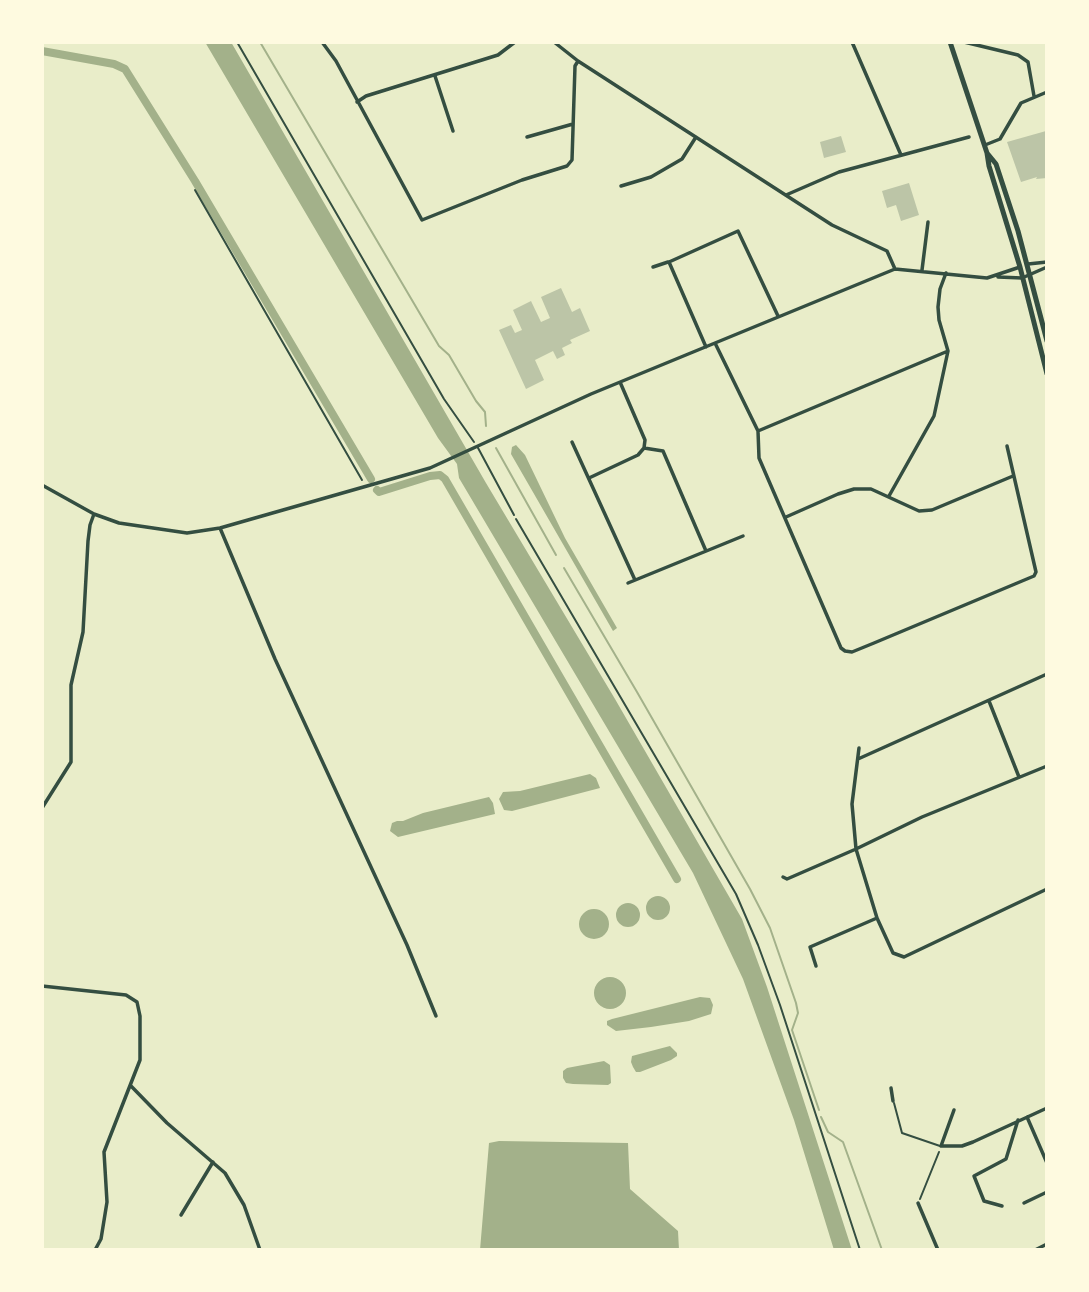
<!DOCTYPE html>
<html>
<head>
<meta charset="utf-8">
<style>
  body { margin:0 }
  #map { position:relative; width:1089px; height:1292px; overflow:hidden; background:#e9edc9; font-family:"Nunito Sans",sans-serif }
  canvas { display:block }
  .frame { position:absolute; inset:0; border:44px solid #fefae0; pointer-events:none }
</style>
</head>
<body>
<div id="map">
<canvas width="1089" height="1292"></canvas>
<div class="frame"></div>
</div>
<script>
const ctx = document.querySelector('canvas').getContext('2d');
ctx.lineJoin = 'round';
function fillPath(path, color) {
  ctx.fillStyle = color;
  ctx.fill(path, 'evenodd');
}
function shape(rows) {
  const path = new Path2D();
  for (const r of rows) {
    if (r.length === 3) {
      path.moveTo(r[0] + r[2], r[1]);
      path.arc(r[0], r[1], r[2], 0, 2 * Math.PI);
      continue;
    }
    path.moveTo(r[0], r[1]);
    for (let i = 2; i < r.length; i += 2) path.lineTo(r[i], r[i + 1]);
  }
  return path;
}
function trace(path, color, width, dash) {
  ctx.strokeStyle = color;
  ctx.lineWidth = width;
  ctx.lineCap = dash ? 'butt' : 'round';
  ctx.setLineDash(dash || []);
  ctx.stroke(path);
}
const water = shape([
  [205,42,231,42,486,483,615,699,742,919,767,987,852,1250,834,1250,794,1120,743,979,693,873,459,478,457,464,438,438],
  [516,445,525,455,565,538,617,628,613,631,511,454,512,447],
  [590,774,596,778,600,788,512,811,504,810,499,799,503,792,520,791],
  [489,797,493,803,495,814,398,837,390,831,392,823,397,821,403,821,423,813],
  [658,908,12],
  [628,915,12],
  [594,924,15],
  [610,993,16],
  [700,997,710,998,713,1005,711,1014,689,1021,651,1027,616,1031,607,1025,607,1021,612,1019],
  [670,1046,677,1053,677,1056,671,1060,640,1072,636,1072,633,1067,631,1062,632,1056],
  [604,1061,610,1065,611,1083,608,1085,573,1084,566,1083,563,1078,563,1071,567,1068],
  [499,1141,628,1143,630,1189,678,1231,679,1250,480,1250,489,1143]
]);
const stream = shape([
  [260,42,439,346,449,355,476,401,485,412,486,426],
  [496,448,556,555],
  [564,568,637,692,750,889,770,928,796,1003,798,1013,792,1030,819,1110],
  [821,1117,828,1132,843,1142,882,1250]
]);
const canal = shape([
  [42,51,114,64,125,69,195,181,371,479],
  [377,490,379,492,430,476,440,475,445,479,677,879]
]);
const building = shape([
  [1046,131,1047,178,1036,179,1037,177,1021,182,1007,142],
  [841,136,846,152,824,158,820,142],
  [909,183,919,215,901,221,896,205,887,208,882,191],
  [561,288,572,312,580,308,590,331,570,340,572,343,562,348,565,355,557,359,553,351,535,360,544,380,526,389,499,330,511,325,515,333,522,330,513,310,531,301,541,322,550,318,541,297]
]);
const path = shape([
  [237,42,444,399,474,442],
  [195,190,362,480],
  [516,519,736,894,758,945,780,1005,860,1250],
  [920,1199,939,1152]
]);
const service = shape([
  [477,446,514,515],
  [894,1103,902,1133,940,1146]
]);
const minor = shape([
  [322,42,336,61,422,220,522,180,567,166,572,160,575,66,578,61],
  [554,42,578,61,832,225,887,251,895,269],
  [852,42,901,155],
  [964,42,1018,55,1028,62,1034,96],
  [435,76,453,131],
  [357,102,366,96,498,55,515,42],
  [527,137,573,124],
  [985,145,1000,139,1021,103,1047,92],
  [621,186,651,177,682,159,696,137],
  [786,195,839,172,969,137],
  [1028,264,1047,262],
  [653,267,668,262],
  [922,270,928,222],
  [998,277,1022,278,1047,267],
  [715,343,758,431,759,458,841,648,845,651,852,652,874,643,1034,576,1036,572,1007,446],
  [706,347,669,262,738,231,778,316],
  [758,431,948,351],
  [572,442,635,580],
  [644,448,663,451,706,551],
  [589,478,638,455,644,448,645,440,620,382],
  [42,485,94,514,119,523,187,533,220,528,430,468,591,394,895,269,987,278,1020,267],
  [889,496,934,416,948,351,939,320,938,307,940,289,946,273],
  [786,517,838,494,854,489,871,489,919,511,932,510,1013,476],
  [220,528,275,659,407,945,436,1016],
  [628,583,743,536],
  [989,701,1019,777],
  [859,748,852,804,856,849,877,918,893,953,904,957,1047,889],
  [858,759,1047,674],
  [42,808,71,762,71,685,83,632,88,541,90,525,94,514],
  [783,877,787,879,856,849,922,817,1047,766],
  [816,966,810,947,877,918],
  [42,986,126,995,137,1002,140,1016,140,1060,104,1152,107,1202,101,1239,95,1250],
  [131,1086,167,1123,225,1173,244,1205,260,1250],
  [891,1088,893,1101],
  [954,1110,941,1146,962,1146,973,1142,1047,1108],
  [1027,1117,1047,1163],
  [918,1203,938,1250],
  [1024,1203,1047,1192],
  [1002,1206,984,1201,974,1176,1006,1159,1018,1120],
  [181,1215,213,1162],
  [1035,1250,1047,1244]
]);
const secondary = shape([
  [950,42,987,153,989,166,1020,267,1047,374],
  [987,153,996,164,1018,231,1047,341]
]);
fillPath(water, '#a3b18a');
trace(stream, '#a3b18a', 2);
trace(canal, '#a3b18a', 8);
fillPath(building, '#bcc5a7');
trace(path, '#344e41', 2);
trace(service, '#344e41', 2);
trace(minor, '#344e41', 3.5);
trace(secondary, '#344e41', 5);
</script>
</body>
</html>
